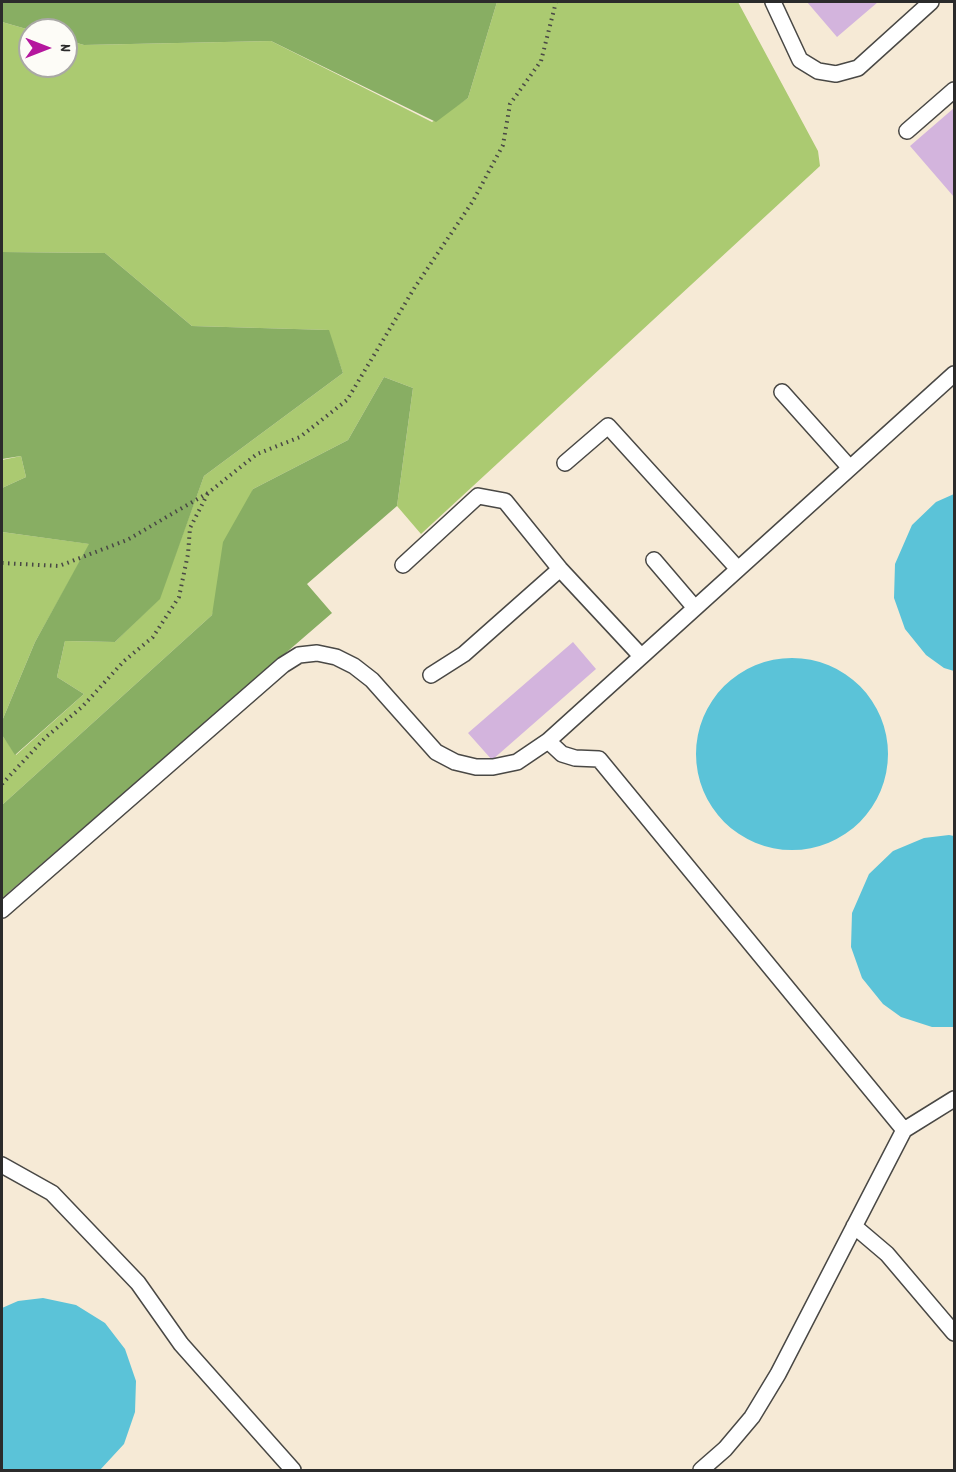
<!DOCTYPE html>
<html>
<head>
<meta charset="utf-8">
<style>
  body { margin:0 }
  #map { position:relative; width:956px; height:1472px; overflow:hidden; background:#f6ead6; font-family:Dekko,sans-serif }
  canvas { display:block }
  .frame { position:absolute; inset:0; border:3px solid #2b2b2b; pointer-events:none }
  .north { position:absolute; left:18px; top:18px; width:60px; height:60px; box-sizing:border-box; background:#fdfcf7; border:2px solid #a9a8a5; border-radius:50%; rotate:90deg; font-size:16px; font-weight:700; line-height:24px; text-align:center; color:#2b2b2b }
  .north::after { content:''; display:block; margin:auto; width:21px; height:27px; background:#b5179e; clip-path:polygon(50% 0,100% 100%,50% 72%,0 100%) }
</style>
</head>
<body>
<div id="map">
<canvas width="956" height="1472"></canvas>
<div class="frame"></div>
<div class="north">N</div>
</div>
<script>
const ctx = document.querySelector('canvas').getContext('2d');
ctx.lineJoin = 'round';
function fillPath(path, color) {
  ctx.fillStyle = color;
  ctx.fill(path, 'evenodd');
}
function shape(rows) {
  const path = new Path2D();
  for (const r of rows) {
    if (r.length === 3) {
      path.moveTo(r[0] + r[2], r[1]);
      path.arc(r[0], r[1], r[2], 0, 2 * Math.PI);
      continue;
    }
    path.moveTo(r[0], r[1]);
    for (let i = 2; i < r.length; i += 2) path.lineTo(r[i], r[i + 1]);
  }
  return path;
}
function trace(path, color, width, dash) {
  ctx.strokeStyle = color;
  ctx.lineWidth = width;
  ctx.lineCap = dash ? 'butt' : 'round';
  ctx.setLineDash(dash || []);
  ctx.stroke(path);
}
const green = shape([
  [497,2,738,2,818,151,820,166,421,534,397,506,413,388,384,377,348,440,253,489,212,615,2,805,2,735,16,755,84,694,57,677,65,641,115,642,159,599,204,476,343,373,328,330,192,326,105,253,2,252,2,22,30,30,30,66,66,66,66,40,84,45,271,41,432,122,468,98],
  [21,456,26,477,2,488,2,460],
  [2,532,90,544,35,642,2,721]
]);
const forest = shape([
  [2,2,497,2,468,98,436,122,271,41,84,45,66,40,66,30,30,30,2,22],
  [2,252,105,253,192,326,329,330,343,373,204,476,160,599,115,642,65,641,57,677,84,694,15,755,2,735,2,721,35,642,89,544,2,532,2,488,26,477,21,456,2,459],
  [384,377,413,388,397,506,307,584,332,613,2,898,2,805,212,615,223,542,253,489,348,440]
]);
const water = shape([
  [954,494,954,671,944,668,926,655,905,629,894,598,895,564,912,525,936,502],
  [792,754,96],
  [949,835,954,836,954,1027,932,1027,901,1017,883,1004,862,978,851,947,852,913,869,874,893,851,924,838],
  [43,1298,76,1305,105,1323,125,1349,136,1381,135,1412,124,1444,100,1470,2,1470,2,1308,18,1301]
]);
const building = shape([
  [807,2,878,2,837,37],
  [954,108,954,197,910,146],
  [573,642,596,669,492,760,468,733]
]);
const path = shape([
  [2,563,59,566,127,540,208,493,257,454,300,437,347,400,415,287,473,201,503,145,510,104,541,61,556,2],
  [2,784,46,737,82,707,124,661,153,637,179,597,188,554,190,528,208,493]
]);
const lane = shape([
  [773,2,800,60,818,71,836,74,858,68,931,2],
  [907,131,954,90],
  [782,392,850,468],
  [565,463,608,426,738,569],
  [654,560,695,608],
  [403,565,478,496,505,501,560,569,641,656],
  [431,675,464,654,560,569],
  [548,741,562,754,575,758,599,759,904,1130],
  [2,910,283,665,299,655,317,653,336,657,354,666,372,680,436,752,455,762,476,767,493,767,517,762,548,741,954,374],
  [2,1165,52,1193,138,1283,181,1344,293,1470],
  [854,1226,887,1254,954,1333],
  [701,1470,725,1449,752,1417,778,1374,904,1130,954,1099]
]);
fillPath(green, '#abca71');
fillPath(forest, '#88ae63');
fillPath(water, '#5bc3d8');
fillPath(building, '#d3b4dd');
trace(lane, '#494845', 18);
trace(path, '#494845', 4, [1.5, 4.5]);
trace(lane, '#fff', 15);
</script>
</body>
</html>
